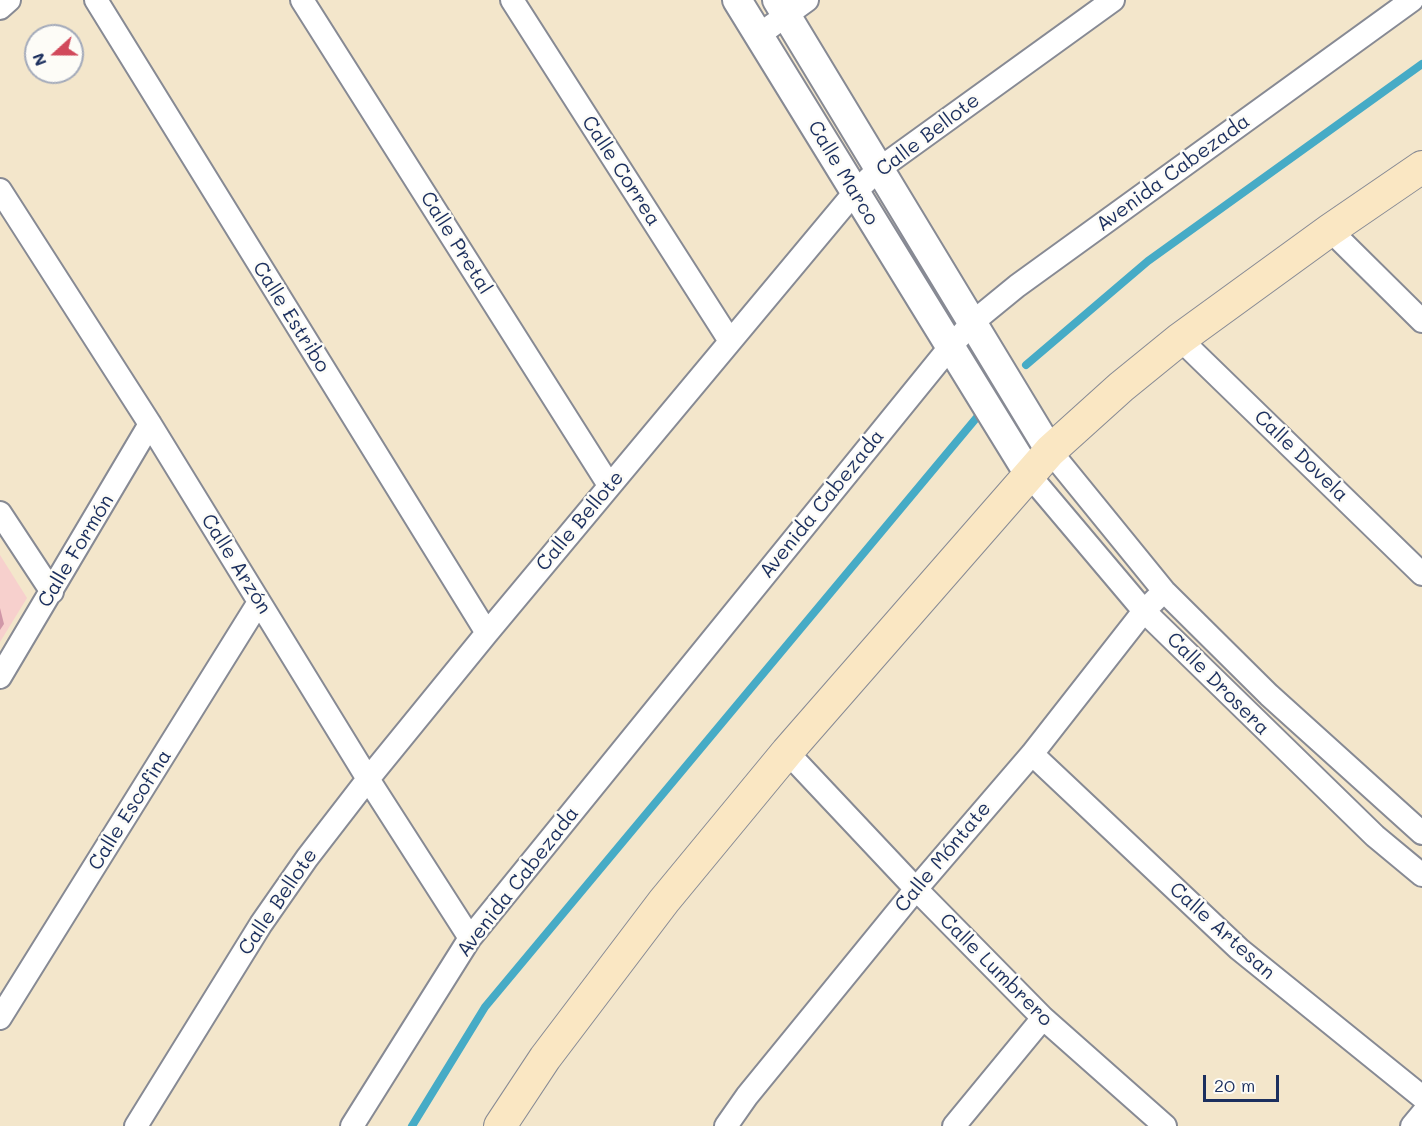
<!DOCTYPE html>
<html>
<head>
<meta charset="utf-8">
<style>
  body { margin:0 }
  #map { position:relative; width:1422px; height:1126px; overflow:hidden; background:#f3e6cb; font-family:Mali,sans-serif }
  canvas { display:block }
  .north { position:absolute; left:24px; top:24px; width:60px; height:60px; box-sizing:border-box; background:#fdfcf7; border:2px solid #a3aaba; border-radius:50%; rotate:249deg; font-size:16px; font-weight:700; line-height:24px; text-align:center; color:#1b2f5e }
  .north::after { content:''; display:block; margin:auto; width:21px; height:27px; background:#d1495b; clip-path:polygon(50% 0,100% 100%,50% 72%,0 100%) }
  .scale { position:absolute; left:1203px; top:1075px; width:76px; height:27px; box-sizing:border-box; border:3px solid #1b2f5e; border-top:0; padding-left:8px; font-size:18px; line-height:21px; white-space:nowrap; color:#1b2f5e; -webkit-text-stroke:4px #fdfcf7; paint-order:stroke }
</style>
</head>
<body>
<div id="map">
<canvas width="1422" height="1126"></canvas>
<div class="north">N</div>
<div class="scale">20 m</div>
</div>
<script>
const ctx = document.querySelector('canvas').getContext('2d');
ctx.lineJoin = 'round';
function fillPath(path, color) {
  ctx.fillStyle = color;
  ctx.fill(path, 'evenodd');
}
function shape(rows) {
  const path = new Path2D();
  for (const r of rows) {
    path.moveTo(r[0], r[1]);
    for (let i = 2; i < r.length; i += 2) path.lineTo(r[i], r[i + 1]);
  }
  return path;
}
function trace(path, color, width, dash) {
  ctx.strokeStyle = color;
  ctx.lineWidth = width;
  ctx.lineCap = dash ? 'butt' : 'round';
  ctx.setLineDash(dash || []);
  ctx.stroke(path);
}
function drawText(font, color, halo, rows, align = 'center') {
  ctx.font = font + ' Mali,sans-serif';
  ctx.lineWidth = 5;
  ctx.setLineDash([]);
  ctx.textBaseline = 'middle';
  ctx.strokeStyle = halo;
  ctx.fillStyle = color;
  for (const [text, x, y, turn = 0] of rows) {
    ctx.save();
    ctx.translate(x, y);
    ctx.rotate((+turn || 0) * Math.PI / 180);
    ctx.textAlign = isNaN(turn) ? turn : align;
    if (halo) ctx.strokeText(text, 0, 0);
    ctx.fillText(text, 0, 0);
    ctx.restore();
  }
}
const built = shape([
  [0,555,27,598,0,642]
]);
const stream = shape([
  [1026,365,1148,261,1422,64],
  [412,1126,485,1007,978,416]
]);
const building = shape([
  [0,608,4,624,0,630]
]);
const minor = shape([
  [96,0,487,633],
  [302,0,609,485],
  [512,0,730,341],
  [0,8,9,0],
  [759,35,807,0],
  [0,190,150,424,368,779,470,938],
  [1330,230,1422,321],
  [1180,339,1422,574],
  [1050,451,1164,591,1269,695,1422,833],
  [1030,476,1144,611,1375,836,1422,875],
  [0,513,52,592],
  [0,677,150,424],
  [787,752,916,889,1043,1018,1165,1126],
  [1032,754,1239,949,1422,1097],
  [0,1018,259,602],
  [136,1126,261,924,307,858,368,779,487,633,855,192,879,169,1113,0],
  [352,1126,470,938,950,347,973,322,1017,286,1412,0],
  [726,1126,747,1096,916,889,1032,754,1144,611,1164,591],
  [954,1126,1043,1018],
  [1412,1126,1422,1114]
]);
const tertiary = shape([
  [737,0,1030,476],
  [777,0,1050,451]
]);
const secondary = shape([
  [500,1126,545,1058,664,901,787,752,1050,451,1121,387,1180,339,1330,230,1422,167]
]);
const streetNames = [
  ["Calle Bellote",928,135,-37],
  ["Calle Correa",621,171,57],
  ["Calle Marco",843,173,59],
  ["Avenida Cabezada",1173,173,-36],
  ["Calle Pretal",456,243,58],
  ["Calle Estribo",291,317,58],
  ["Calle Dovela",1301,456,44],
  ["Avenida Cabezada",822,504,-51],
  ["Calle Bellote",580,521,-50],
  ["Calle Formón",76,551,-59],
  ["Calle Arzón",236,564,58],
  ["Calle Drosera",1218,684,45],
  ["Calle Escofina",130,810,-58],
  ["Calle Móntate",943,857,-50],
  ["Avenida Cabezada",518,882,-52],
  ["Calle Bellote",278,902,-56],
  ["Calle Artesan",1222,931,42],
  ["Calle Lumbrero",996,970,45]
];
fillPath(built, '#f7d0cd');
trace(stream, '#46abc6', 8);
fillPath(building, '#d097a8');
trace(minor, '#878a94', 26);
trace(tertiary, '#878a94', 32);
trace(secondary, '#878a94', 34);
trace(minor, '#fff', 22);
trace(tertiary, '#fff', 28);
trace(secondary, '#fae7c3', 32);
drawText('20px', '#1b2f5e', '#fdfcf7', streetNames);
</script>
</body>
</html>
